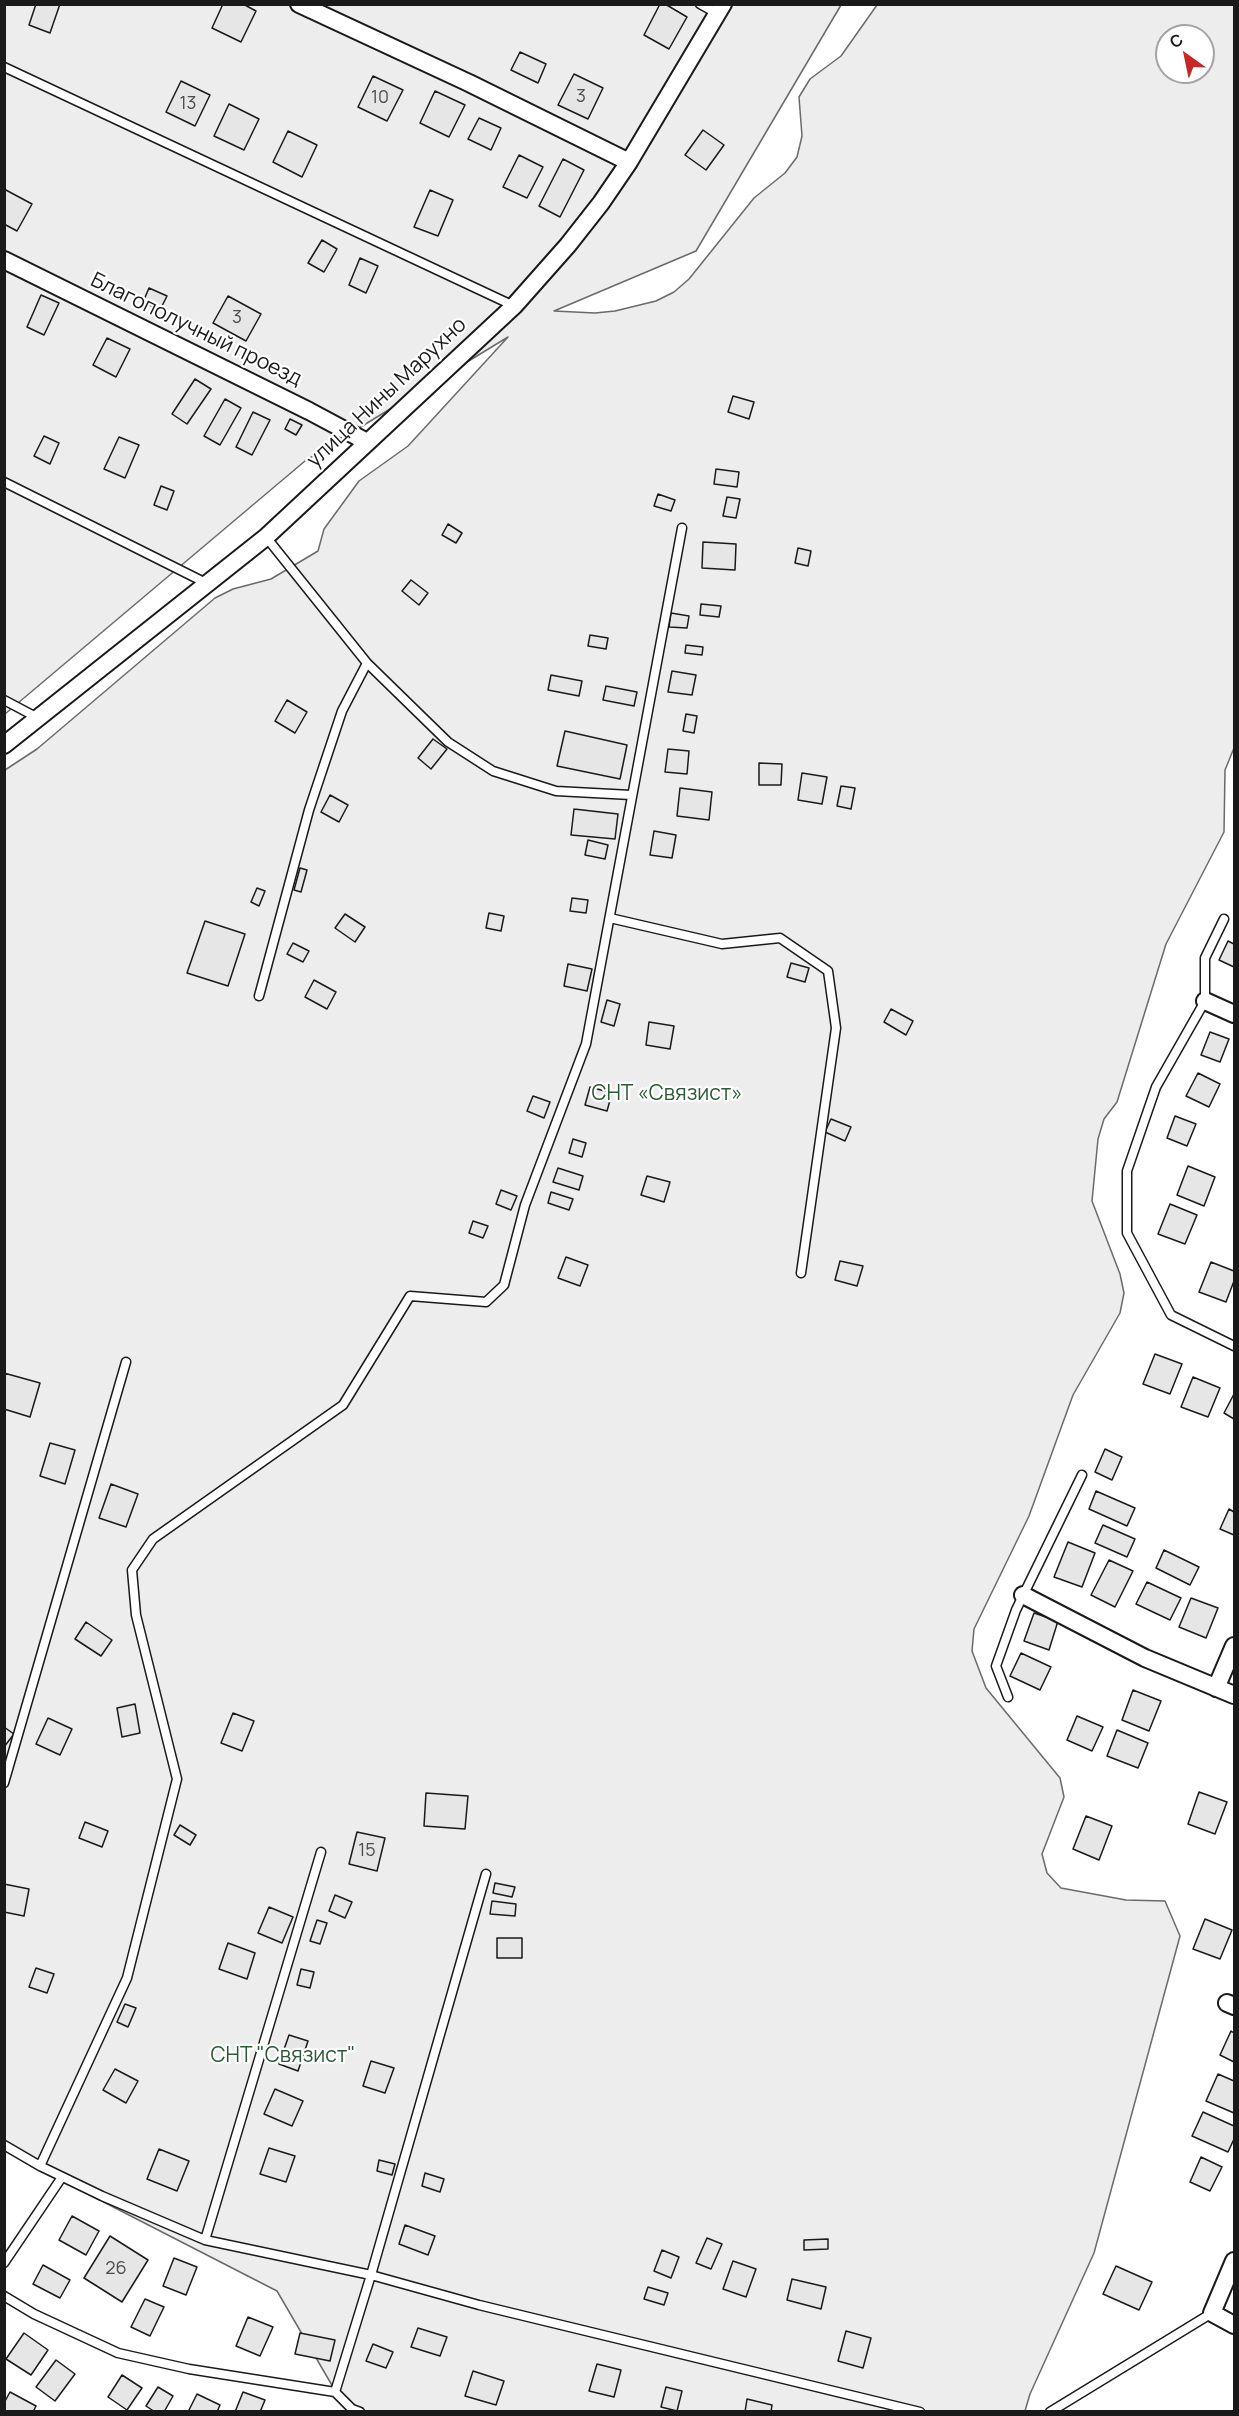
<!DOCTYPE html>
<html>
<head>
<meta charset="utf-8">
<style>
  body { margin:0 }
  #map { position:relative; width:1239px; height:2416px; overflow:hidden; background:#fff; font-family:Manrope,sans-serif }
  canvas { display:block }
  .frame { position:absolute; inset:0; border:6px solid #1a1a1a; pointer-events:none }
  .north { position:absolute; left:1155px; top:24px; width:60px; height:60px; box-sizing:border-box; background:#fff; border:2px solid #a3a3a3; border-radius:50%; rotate:327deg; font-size:16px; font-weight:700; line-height:24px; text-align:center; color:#1a1a1a }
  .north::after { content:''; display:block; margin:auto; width:21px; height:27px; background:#c62828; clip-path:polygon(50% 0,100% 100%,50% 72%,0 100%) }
</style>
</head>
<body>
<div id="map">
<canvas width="1239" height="2416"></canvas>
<div class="frame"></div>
<div class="north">С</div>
</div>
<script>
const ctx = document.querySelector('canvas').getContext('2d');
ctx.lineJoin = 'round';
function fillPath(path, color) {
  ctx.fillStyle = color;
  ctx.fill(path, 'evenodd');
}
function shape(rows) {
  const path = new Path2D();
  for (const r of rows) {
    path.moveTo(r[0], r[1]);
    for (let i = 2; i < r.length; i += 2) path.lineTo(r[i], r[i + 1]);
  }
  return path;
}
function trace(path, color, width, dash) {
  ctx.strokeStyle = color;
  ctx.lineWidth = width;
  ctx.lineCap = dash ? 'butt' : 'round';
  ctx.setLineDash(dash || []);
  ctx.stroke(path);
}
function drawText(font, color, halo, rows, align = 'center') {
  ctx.font = font + ' Manrope,sans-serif';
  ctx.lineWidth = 4.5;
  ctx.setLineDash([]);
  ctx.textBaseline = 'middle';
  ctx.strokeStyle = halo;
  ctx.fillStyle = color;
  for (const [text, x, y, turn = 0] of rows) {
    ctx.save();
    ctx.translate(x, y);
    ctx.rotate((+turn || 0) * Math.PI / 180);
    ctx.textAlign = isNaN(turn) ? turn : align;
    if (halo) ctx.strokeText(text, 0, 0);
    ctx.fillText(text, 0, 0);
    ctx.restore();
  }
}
const built = shape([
  [5,5,841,5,696,251,554,311,595,313,615,311,656,301,674,292,689,279,754,198,785,173,797,157,802,136,799,97,810,79,841,56,877,5,1234,5,1234,748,1225,770,1224,832,1166,944,1117,1102,1104,1119,1098,1139,1092,1201,1120,1274,1124,1293,1120,1313,1073,1395,1029,1516,974,1629,972,1651,986,1688,1060,1778,1064,1797,1042,1854,1047,1873,1061,1888,1126,1900,1165,1901,1180,1936,1094,2253,1030,2394,1025,2411,347,2411,277,2291,86,2193,5,2147,5,770,37,749,215,598,233,589,271,579,318,551,324,529,359,481,408,446,508,337,305,461,5,714,5,5],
  [1167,36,1203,36,1203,72,1167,72,1167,36]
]);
const building = shape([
  [36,4,60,4,50,33,29,25,36,4],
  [223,4,243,4,256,11,241,42,212,28,223,4],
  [660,4,665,4,687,17,669,49,644,35,660,4],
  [520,52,546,64,538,83,511,70,520,52],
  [574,74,603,88,588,119,558,105,574,74],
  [373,76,403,90,387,121,358,107,373,76],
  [181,81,210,95,195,126,166,112,181,81],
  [435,91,465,105,449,137,420,123,435,91],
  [229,104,259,119,244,150,214,136,229,104],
  [479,118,501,128,491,150,468,139,479,118],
  [703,130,724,145,706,170,685,155,703,130],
  [288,131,317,145,302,177,273,162,288,131],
  [519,155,543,167,527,198,503,187,519,155],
  [563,159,584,170,560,217,539,206,563,159],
  [4,189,32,204,17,231,4,224,4,189],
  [430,190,453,200,438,236,414,227,430,190],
  [322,240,337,249,324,272,308,263,322,240],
  [360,258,378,266,366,293,349,285,360,258],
  [149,288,167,296,160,310,143,302,149,288],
  [41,295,59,303,44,335,27,327,41,295],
  [228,296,261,314,246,341,213,323,228,296],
  [107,338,130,349,116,377,93,365,107,338],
  [195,379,211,389,187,424,172,414,195,379],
  [733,396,754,402,749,419,728,412,733,396],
  [225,399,241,408,220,445,204,436,225,399],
  [253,412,270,420,252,455,236,447,253,412],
  [290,419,302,425,296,435,285,429,290,419],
  [44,436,59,443,50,464,34,456,44,436],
  [119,437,139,445,125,478,104,469,119,437],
  [716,469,739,472,737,487,714,484,716,469],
  [161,486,174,491,167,510,154,505,161,486],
  [658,494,675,500,671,511,654,506,658,494],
  [727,497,740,499,736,518,723,516,727,497],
  [448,524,462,533,456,543,442,535,448,524],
  [703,542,736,544,735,570,702,568,703,542],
  [798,548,811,551,808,566,795,563,798,548],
  [411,580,428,593,419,605,402,591,411,580],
  [701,604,721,606,719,617,700,615,701,604],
  [671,613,689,616,687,628,669,627,671,613],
  [590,635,608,638,606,649,588,646,590,635],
  [686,645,703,647,702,655,685,653,686,645],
  [672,671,696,675,692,695,668,692,672,671],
  [551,675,582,681,579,696,548,690,551,675],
  [606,686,637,692,634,706,603,700,606,686],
  [287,700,307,712,295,733,275,721,287,700],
  [686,714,697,716,694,733,683,731,686,714],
  [565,731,627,745,620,779,557,766,565,731],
  [433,739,447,749,431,769,418,758,433,739],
  [668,749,689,751,687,774,665,772,668,749],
  [759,763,782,764,781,785,759,785,759,763],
  [802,773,827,777,822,804,798,800,802,773],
  [841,786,855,788,851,809,837,806,841,786],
  [680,788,712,792,709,820,677,816,680,788],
  [330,795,348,805,339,822,321,812,330,795],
  [574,809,618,814,615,839,571,835,574,809],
  [654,831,676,835,672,858,650,855,654,831],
  [588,840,608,845,605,859,585,855,588,840],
  [300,868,307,870,301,892,294,890,300,868],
  [257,888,265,891,259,906,251,902,257,888],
  [572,898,588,900,586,913,570,911,572,898],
  [489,913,504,916,501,931,486,928,489,913],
  [345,914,365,927,355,942,335,928,345,914],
  [205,921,245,934,228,986,187,973,205,921],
  [1228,941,1234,944,1234,967,1219,960,1228,941],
  [293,943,309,951,303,962,287,954,293,943],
  [791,963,809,968,805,982,787,977,791,963],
  [568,964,592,969,587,991,564,986,568,964],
  [314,980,336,992,327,1009,305,997,314,980],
  [607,1000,620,1004,614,1026,601,1022,607,1000],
  [891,1009,913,1021,906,1035,884,1022,891,1009],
  [649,1022,674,1026,670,1049,646,1045,649,1022],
  [1210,1032,1229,1039,1220,1062,1201,1055,1210,1032],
  [1198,1073,1220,1084,1209,1107,1186,1096,1198,1073],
  [590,1087,612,1093,607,1111,585,1105,590,1087],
  [533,1096,550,1102,544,1118,527,1111,533,1096],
  [1175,1116,1196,1124,1187,1146,1167,1138,1175,1116],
  [831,1119,851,1127,845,1141,825,1132,831,1119],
  [573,1139,586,1143,582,1157,569,1153,573,1139],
  [1188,1166,1215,1177,1204,1206,1177,1195,1188,1166],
  [558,1168,583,1176,579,1190,553,1182,558,1168],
  [647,1176,670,1182,664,1202,641,1195,647,1176],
  [501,1190,517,1196,511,1210,496,1204,501,1190],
  [551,1192,573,1199,569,1210,548,1203,551,1192],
  [1170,1204,1197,1215,1185,1244,1158,1234,1170,1204],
  [473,1221,488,1226,483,1238,469,1233,473,1221],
  [566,1257,588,1265,580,1286,558,1278,566,1257],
  [840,1261,863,1266,857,1286,835,1280,840,1261],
  [1211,1262,1234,1271,1234,1281,1226,1302,1199,1292,1211,1262],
  [1155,1354,1182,1364,1170,1394,1143,1384,1155,1354],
  [4,1373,40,1383,30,1417,4,1409,4,1373],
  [1193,1377,1220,1388,1208,1417,1181,1407,1193,1377],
  [1234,1394,1234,1419,1224,1413,1234,1394],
  [50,1443,75,1450,65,1484,40,1476,50,1443],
  [1105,1449,1122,1457,1112,1480,1095,1472,1105,1449],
  [111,1484,138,1494,126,1527,99,1518,111,1484],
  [1096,1491,1135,1508,1127,1526,1089,1509,1096,1491],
  [1229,1509,1234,1512,1234,1535,1220,1529,1229,1509],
  [1103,1525,1135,1539,1127,1557,1095,1543,1103,1525],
  [1068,1542,1095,1553,1082,1587,1054,1577,1068,1542],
  [1164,1550,1199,1567,1190,1585,1156,1568,1164,1550],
  [1109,1560,1133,1571,1115,1607,1091,1595,1109,1560],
  [1147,1582,1181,1598,1170,1620,1136,1604,1147,1582],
  [1191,1598,1218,1608,1206,1638,1179,1627,1191,1598],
  [1034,1613,1058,1621,1049,1650,1024,1641,1034,1613],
  [86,1622,112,1640,101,1656,75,1639,86,1622],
  [1021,1653,1051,1667,1040,1690,1010,1676,1021,1653],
  [1133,1690,1161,1701,1149,1731,1122,1720,1133,1690],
  [135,1704,140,1733,122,1737,117,1708,135,1704],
  [233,1713,254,1721,242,1751,221,1743,233,1713],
  [1077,1716,1103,1727,1092,1751,1067,1740,1077,1716],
  [48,1718,72,1729,60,1755,36,1744,48,1718],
  [4,1727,14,1734,4,1747,4,1727],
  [1117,1730,1148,1743,1138,1768,1107,1756,1117,1730],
  [1199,1792,1227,1802,1215,1834,1188,1824,1199,1792],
  [426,1793,468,1796,465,1829,424,1826,426,1793],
  [1086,1816,1112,1826,1099,1860,1073,1849,1086,1816],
  [85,1822,108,1831,102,1847,79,1838,85,1822],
  [180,1825,196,1835,190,1845,174,1835,180,1825],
  [357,1832,385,1838,377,1871,349,1864,357,1832],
  [495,1883,515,1887,512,1897,493,1893,495,1883],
  [4,1884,29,1889,24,1916,4,1912,4,1884],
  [335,1895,352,1902,345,1918,329,1911,335,1895],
  [492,1901,516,1904,515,1916,490,1914,492,1901],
  [269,1907,293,1917,282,1943,258,1933,269,1907],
  [1205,1919,1232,1930,1220,1959,1193,1949,1205,1919],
  [317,1920,327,1923,320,1944,310,1941,317,1920],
  [497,1938,522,1938,522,1958,497,1958,497,1938],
  [228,1943,255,1953,247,1979,219,1969,228,1943],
  [36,1968,54,1974,47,1993,29,1987,36,1968],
  [301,1969,314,1972,310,1988,297,1985,301,1969],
  [125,2004,136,2008,128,2027,117,2022,125,2004],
  [1231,2031,1234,2033,1234,2062,1220,2055,1231,2031],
  [289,2035,308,2041,298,2071,279,2064,289,2035],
  [371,2061,394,2068,385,2093,363,2086,371,2061],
  [115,2069,138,2081,126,2103,103,2090,115,2069],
  [1218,2074,1234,2081,1234,2113,1206,2101,1218,2074],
  [275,2089,303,2101,292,2126,264,2114,275,2089],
  [1203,2112,1234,2126,1234,2139,1228,2152,1192,2136,1203,2112],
  [269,2148,295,2156,286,2182,260,2174,269,2148],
  [159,2149,189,2161,177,2191,147,2179,159,2149],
  [1201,2157,1222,2167,1210,2191,1190,2182,1201,2157],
  [379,2160,395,2164,392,2175,377,2171,379,2160],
  [425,2173,444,2179,440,2192,422,2186,425,2173],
  [72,2216,99,2231,86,2255,59,2240,72,2216],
  [405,2225,435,2236,428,2255,399,2244,405,2225],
  [110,2236,148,2260,122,2302,84,2278,110,2236],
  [707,2238,722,2244,711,2269,696,2263,707,2238],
  [828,2239,828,2249,804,2250,804,2240,828,2239],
  [662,2250,679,2257,671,2278,654,2271,662,2250],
  [174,2258,197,2267,186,2295,163,2286,174,2258],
  [733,2261,756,2269,746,2297,723,2289,733,2261],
  [43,2265,70,2280,60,2298,33,2284,43,2265],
  [1116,2266,1152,2282,1139,2310,1103,2294,1116,2266],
  [792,2279,826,2287,821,2309,787,2300,792,2279],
  [648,2287,668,2293,664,2305,644,2299,648,2287],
  [145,2299,164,2307,150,2336,131,2327,145,2299],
  [248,2317,273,2327,260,2356,236,2346,248,2317],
  [418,2328,447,2337,440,2356,411,2347,418,2328],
  [846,2331,871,2338,863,2368,838,2361,846,2331],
  [24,2333,48,2350,31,2375,6,2359,24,2333],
  [300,2333,335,2340,330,2361,295,2354,300,2333],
  [373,2344,393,2352,386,2368,366,2361,373,2344],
  [56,2360,75,2374,55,2401,36,2387,56,2360],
  [597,2364,621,2370,614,2397,589,2391,597,2364],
  [473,2371,504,2381,496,2405,465,2396,473,2371],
  [122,2375,142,2388,127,2410,108,2397,122,2375],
  [158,2387,173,2396,164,2412,155,2412,146,2406,158,2387],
  [666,2387,682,2391,677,2411,661,2407,666,2387],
  [10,2392,36,2406,33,2412,4,2412,4,2403,10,2392],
  [243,2392,265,2400,260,2412,235,2412,243,2392],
  [197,2394,220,2405,217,2412,188,2412,197,2394],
  [747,2399,772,2405,771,2412,745,2412,747,2399]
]);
const lane = shape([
  [700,4,718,14],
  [4,67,514,306],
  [4,482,208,584],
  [266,537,367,663,448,742,493,771,556,791,631,795],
  [4,700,38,718],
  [610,918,722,944,780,938,828,971,836,1028,801,1273],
  [1224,919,1205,958,1205,1001,1156,1087,1127,1171,1127,1233,1171,1315,1234,1346],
  [259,996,309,810,342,711,367,663],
  [1008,1697,996,1666,1016,1610,1082,1475],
  [4,1783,126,1362],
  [4,2145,40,2166,102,2196,205,2240,371,2275,479,2305,920,2412],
  [40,2166,127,1978,177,1779,136,1615,132,1570,153,1539,343,1405,410,1296,486,1302,504,1285,525,1205,586,1044,682,528],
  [205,2240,321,1852],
  [4,2263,62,2177],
  [4,2296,34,2314,118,2353,189,2369,335,2392,352,2409,360,2412],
  [335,2392,371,2275,486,1874],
  [1050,2412,1212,2313]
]);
const street = shape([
  [299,4,469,83,629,162],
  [4,260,309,411,367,442],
  [4,745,266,537,514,306,568,245,601,203,629,162,723,4],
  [1205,1001,1234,1014],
  [1023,1595,1145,1658,1234,1695],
  [1216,1688,1234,1646],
  [1227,2003,1234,2006],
  [1234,2261,1212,2313,1234,2325]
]);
const numberNames = [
  ["3",581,97],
  ["10",380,98],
  ["13",188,104],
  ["3",237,318],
  ["15",367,1851],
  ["26",116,2269]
];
const streetNames = [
  ["Благополучный проезд",196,330,26],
  ["улица Нины Марухно",387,393,-43]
];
const parkNames = [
  ["СНТ «Связист»",667,1094],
  ["СНТ \"Связист\"",283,2056]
];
fillPath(built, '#ededed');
trace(built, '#6a6a6a', 1.5);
fillPath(building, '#e6e6e6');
trace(building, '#1a1a1a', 1.5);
trace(lane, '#1a1a1a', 11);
trace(street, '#1a1a1a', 20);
trace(lane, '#fff', 8);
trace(street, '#fff', 16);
drawText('18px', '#4d4d4d', null, numberNames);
drawText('21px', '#1a1a1a', '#fff', streetNames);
drawText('21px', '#2b5a34', '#fff', parkNames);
</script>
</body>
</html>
